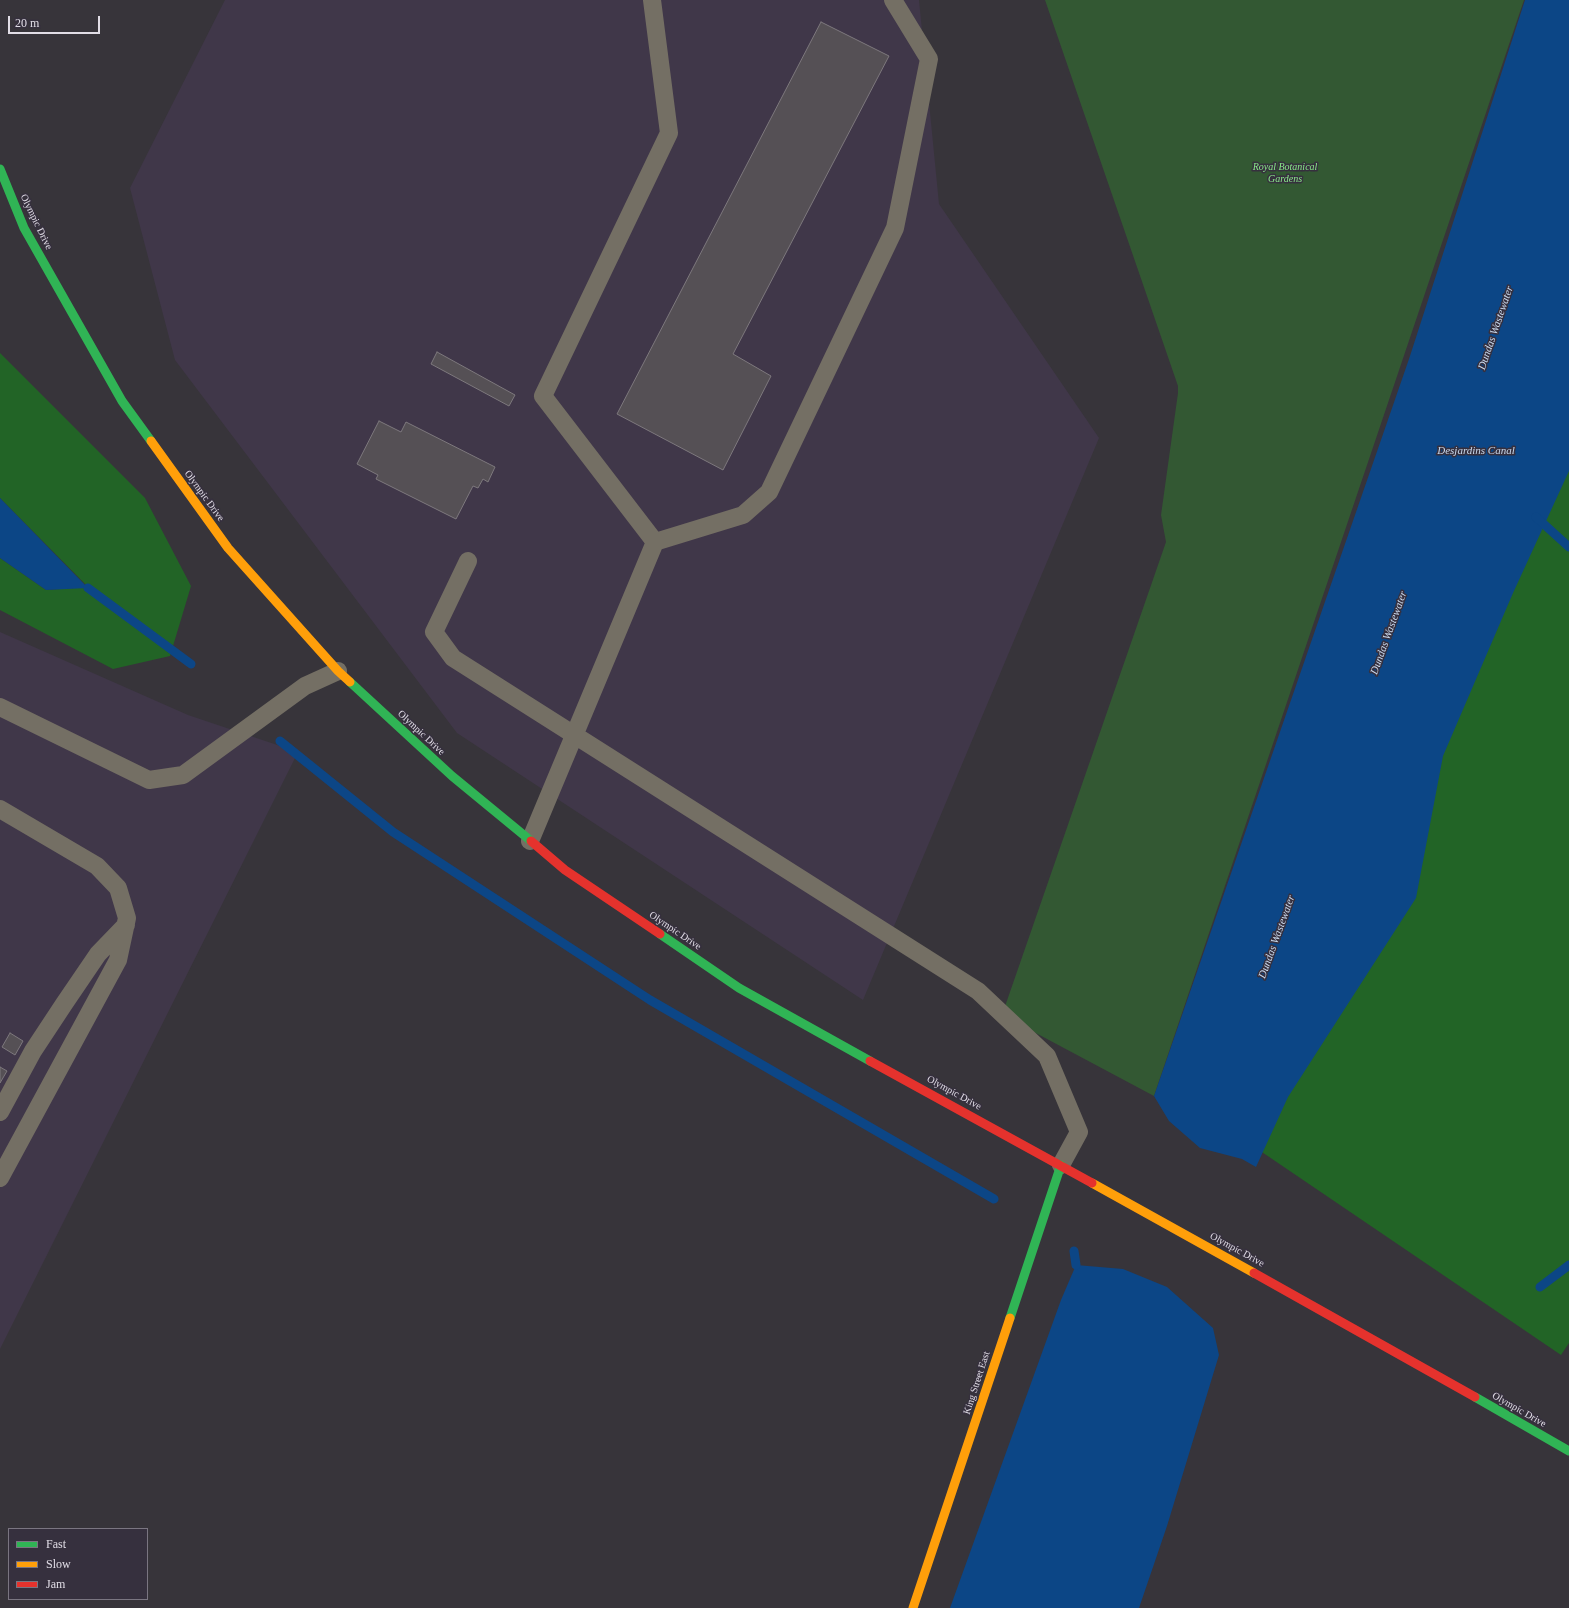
<!DOCTYPE html>
<html>
<head>
<meta charset="utf-8">
<style>
  body { margin:0 }
  #map { position:relative; width:1569px; height:1608px; overflow:hidden; background:#37343a; font-family:"Times New Roman",serif }
  canvas { display:block }
  .legend { position:absolute; left:8px; top:1528px; width:140px; height:72px; box-sizing:border-box; background:#36303e; border:1px solid #7a7581; margin:0; padding:5px 7px; list-style:none; font-size:12px; color:#e1dde6 }
  .legend li { display:flex; align-items:center; gap:8px; height:20px }
  .legend b { width:20px; border:1px solid #7a7581 }
  .scale { position:absolute; left:8px; top:16px; width:92px; height:18px; box-sizing:border-box; border:2px solid #e1dde6; border-top:0; padding-left:5px; font-size:12px; line-height:14px; white-space:nowrap; color:#e1dde6; -webkit-text-stroke:3px #36303e; paint-order:stroke }
</style>
</head>
<body>
<div id="map">
<canvas width="1569" height="1608"></canvas>
<ul class="legend">
<li><b style="height:5px;background:#30b455"></b>Fast</li>
<li><b style="height:5px;background:#ff9f0a"></b>Slow</li>
<li><b style="height:5px;background:#e5322d"></b>Jam</li>
</ul>
<div class="scale">20 m</div>
</div>
<script>
const ctx = document.querySelector('canvas').getContext('2d');
ctx.lineJoin = 'round';
function fillPath(path, color) {
  ctx.fillStyle = color;
  ctx.fill(path, 'evenodd');
}
function shape(rows) {
  const path = new Path2D();
  for (const r of rows) {
    path.moveTo(r[0], r[1]);
    for (let i = 2; i < r.length; i += 2) path.lineTo(r[i], r[i + 1]);
  }
  return path;
}
function trace(path, color, width, dash) {
  ctx.strokeStyle = color;
  ctx.lineWidth = width;
  ctx.lineCap = dash ? 'butt' : 'round';
  ctx.setLineDash(dash || []);
  ctx.stroke(path);
}
function drawText(font, color, halo, rows, align = 'center') {
  ctx.font = font + ' "Times New Roman",serif';
  ctx.lineWidth = 3;
  ctx.setLineDash([]);
  ctx.textBaseline = 'middle';
  ctx.strokeStyle = halo;
  ctx.fillStyle = color;
  for (const [text, x, y, turn = 0] of rows) {
    ctx.save();
    ctx.translate(x, y);
    ctx.rotate((+turn || 0) * Math.PI / 180);
    ctx.textAlign = isNaN(turn) ? turn : align;
    if (halo) ctx.strokeText(text, 0, 0);
    ctx.fillText(text, 0, 0);
    ctx.restore();
  }
}
const built = shape([
  [225,0,919,0,939,204,1099,438,863,1000,457,733,175,360,130,188],
  [0,632,188,715,298,752,0,1349]
]);
const green = shape([
  [1045,0,1524,0,1154,1096,1002,1015,1166,542,1161,515,1178,393,1178,386]
]);
const forest = shape([
  [1569,291,1569,1343,1561,1355,1253,1146],
  [0,353,145,498,191,586,170,656,113,669,0,610,0,558,46,590,88,587,0,498]
]);
const water = shape([
  [1525,0,1569,0,1569,471,1513,593,1443,756,1416,898,1288,1097,1256,1167,1242,1159,1200,1148,1169,1121,1154,1096,1409,359],
  [0,498,88,588,46,590,0,558],
  [1076,1265,1123,1269,1167,1287,1213,1328,1219,1355,1167,1526,1139,1608,950,1608,1061,1300]
]);
const stream = shape([
  [1536,517,1569,547],
  [88,588,191,664],
  [280,741,393,832,650,1000,994,1199],
  [1074,1251,1076,1265],
  [1540,1287,1569,1265]
]);
const building = shape([
  [821,22,889,56,733,354,771,376,723,470,617,414,821,22],
  [437,352,515,395,509,406,431,364,437,352],
  [379,421,401,432,406,422,495,467,488,482,483,479,478,488,473,486,456,519,376,479,378,475,357,464,379,421],
  [10,1033,23,1041,15,1055,2,1047,10,1033],
  [0,1067,7,1071,0,1083,0,1067]
]);
const lane = shape([
  [652,0,669,133,543,396,655,542,743,515,769,492,895,228,929,59,893,0],
  [468,561,434,632,453,658,978,991,1047,1056,1079,1132,1061,1165],
  [0,707,149,780,183,775,305,686,338,671],
  [0,809,97,866,118,888,127,918,118,960,0,1178],
  [530,841,655,542],
  [0,1112,33,1051,64,1004,98,954,126,925]
]);
const fast = shape([
  [0,169,24,228,122,401,151,441],
  [350,682,452,776,531,841],
  [660,934,739,988,870,1061],
  [1010,1318,1061,1165],
  [1475,1397,1569,1451]
]);
const slow = shape([
  [151,441,228,548,338,671,350,682],
  [1092,1183,1254,1273],
  [913,1608,1010,1318]
]);
const jam = shape([
  [531,841,565,870,660,934],
  [870,1061,1092,1183],
  [1254,1273,1475,1397]
]);
const parkNames = [
  ["Royal Botanical",1285,167],
  ["Gardens",1285,179]
];
const streetNames = [
  ["Olympic Drive",36,222,64],
  ["Olympic Drive",204,496,54],
  ["Olympic Drive",421,733,43],
  ["Olympic Drive",675,931,34],
  ["Olympic Drive",954,1093,29],
  ["Olympic Drive",1237,1250,29],
  ["King Street East",977,1383,-72],
  ["Olympic Drive",1519,1410,30]
];
const waterNames = [
  ["Dundas Wastewater",1496,328,-71],
  ["Desjardins Canal",1476,451],
  ["Dundas Wastewater",1389,633,-70],
  ["Dundas Wastewater",1277,937,-70]
];
fillPath(built, '#403749');
fillPath(green, '#335833');
fillPath(forest, '#226426');
fillPath(water, '#0c4686');
trace(stream, '#0c4686', 9);
fillPath(building, '#555055');
trace(building, '#7d787d', 1);
trace(lane, '#746f64', 18);
trace(fast, '#30b455', 9);
trace(slow, '#ff9f0a', 9);
trace(jam, '#e5322d', 9);
drawText('italic 10px', '#8aea8a', '#36303e', parkNames);
drawText('10px', '#e1dde6', '#36303e', streetNames);
drawText('italic 11px', '#cad9ed', '#36303e', waterNames);
</script>
</body>
</html>
